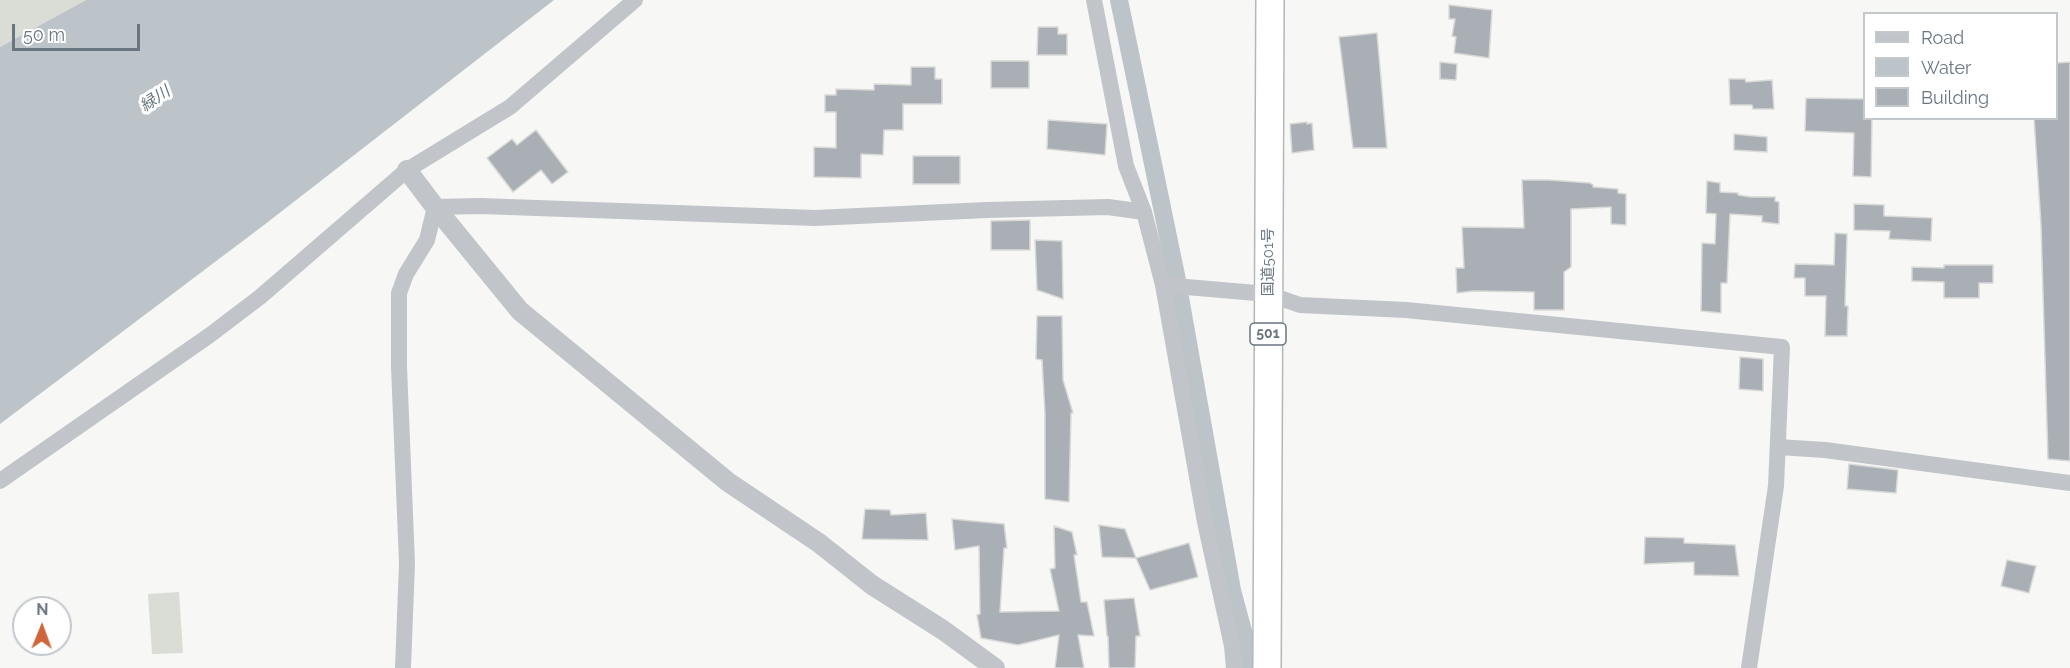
<!DOCTYPE html>
<html>
<head>
<meta charset="utf-8">
<style>
  body { margin:0 }
  #map { position:relative; width:2070px; height:668px; overflow:hidden; background:#f7f7f5; font-family:Raleway,sans-serif }
  canvas { display:block }
  .legend { position:absolute; left:1863px; top:12px; width:195px; height:108px; box-sizing:border-box; background:#fff; border:2px solid #c3c8cd; margin:0; padding:8px 10px; list-style:none; font-size:18px; color:#697682 }
  .legend li { display:flex; align-items:center; gap:12px; height:30px }
  .legend b { width:30px; border:2px solid #c3c8cd }
  .north { position:absolute; left:12px; top:596px; width:60px; height:60px; box-sizing:border-box; background:#fff; border:2px solid #c3c8cd; border-radius:50%; rotate:1deg; font-size:16px; font-weight:700; line-height:24px; text-align:center; color:#697682 }
  .north::after { content:''; display:block; margin:auto; width:21px; height:27px; background:#d0653c; clip-path:polygon(50% 0,100% 100%,50% 72%,0 100%) }
  .scale { position:absolute; left:12px; top:24px; width:128px; height:27px; box-sizing:border-box; border:3px solid #697682; border-top:0; padding-left:8px; font-size:18px; line-height:21px; white-space:nowrap; color:#697682; -webkit-text-stroke:4px #fff; paint-order:stroke }
</style>
</head>
<body>
<div id="map">
<canvas width="2070" height="668"></canvas>
<ul class="legend">
<li><b style="height:8px;background:#c1c4c8"></b>Road</li>
<li><b style="height:16px;background:#bcc4c9"></b>Water</li>
<li><b style="height:16px;background:#a9afb4"></b>Building</li>
</ul>
<div class="north">N</div>
<div class="scale">50 m</div>
</div>
<script>
const ctx = document.querySelector('canvas').getContext('2d');
ctx.lineJoin = 'round';
function fillPath(path, color) {
  ctx.fillStyle = color;
  ctx.fill(path, 'evenodd');
}
function shape(rows) {
  const path = new Path2D();
  for (const r of rows) {
    path.moveTo(r[0], r[1]);
    for (let i = 2; i < r.length; i += 2) path.lineTo(r[i], r[i + 1]);
  }
  return path;
}
function trace(path, color, width, dash) {
  ctx.strokeStyle = color;
  ctx.lineWidth = width;
  ctx.lineCap = dash ? 'butt' : 'round';
  ctx.setLineDash(dash || []);
  ctx.stroke(path);
}
function drawText(font, color, halo, rows, align = 'center') {
  ctx.font = font + ' Raleway,"Noto Sans JP",sans-serif';
  ctx.lineWidth = 6;
  ctx.setLineDash([]);
  ctx.textBaseline = 'middle';
  ctx.strokeStyle = halo;
  ctx.fillStyle = color;
  for (const [text, x, y, turn = 0] of rows) {
    ctx.save();
    ctx.translate(x, y);
    ctx.rotate((+turn || 0) * Math.PI / 180);
    ctx.textAlign = isNaN(turn) ? turn : align;
    if (halo) ctx.strokeText(text, 0, 0);
    ctx.fillText(text, 0, 0);
    ctx.restore();
  }
}
const green = shape([
  [0,0,86,0,0,47],
  [179,592,183,653,152,654,148,594]
]);
const water = shape([
  [86,0,554,0,264,225,0,424,0,47]
]);
const canal = shape([
  [1119,0,1176,275,1232,590,1247,646,1246,668]
]);
const building = shape([
  [1449,5,1492,10,1489,58,1454,53,1456,37,1452,36,1455,19,1449,19,1449,5],
  [1038,27,1058,27,1058,34,1067,34,1067,55,1037,55,1038,27],
  [1377,33,1387,148,1353,148,1339,37,1377,33],
  [991,61,1029,61,1029,88,991,88,991,61],
  [1440,62,1457,64,1456,80,1440,79,1440,62],
  [2070,62,2070,461,2048,459,2041,225,2034,118,2056,118,2056,63,2070,62],
  [911,67,935,67,935,79,942,79,942,104,903,104,903,130,884,130,883,155,861,154,861,178,814,177,814,147,836,148,836,112,825,112,825,95,836,95,836,89,874,90,874,84,911,85,911,67],
  [1729,79,1745,79,1746,82,1772,80,1774,109,1753,109,1752,105,1730,105,1729,79],
  [1806,98,1864,99,1864,118,1872,118,1871,177,1853,176,1854,133,1805,131,1806,98],
  [1048,120,1107,124,1105,155,1047,149,1048,120],
  [1307,122,1307,124,1312,123,1314,150,1292,153,1290,124,1307,122],
  [536,130,568,172,552,184,541,170,513,192,487,158,512,139,517,145,536,130],
  [1734,134,1767,137,1767,152,1734,150,1734,134],
  [913,156,960,156,960,184,913,184,913,156],
  [1522,180,1549,180,1590,183,1593,185,1593,187,1618,189,1618,193,1626,194,1626,225,1611,224,1611,207,1571,209,1571,267,1564,272,1564,310,1534,310,1534,292,1473,291,1457,293,1456,268,1464,268,1462,227,1524,228,1522,180],
  [1707,181,1720,183,1720,192,1738,193,1738,195,1751,197,1775,197,1775,201,1779,202,1779,224,1762,222,1762,216,1730,214,1727,283,1721,283,1721,313,1701,311,1702,243,1715,244,1716,214,1706,213,1707,181],
  [1854,204,1884,205,1884,216,1932,218,1931,241,1889,239,1890,231,1854,230,1854,204],
  [1030,220,1030,250,991,250,991,221,1030,220],
  [1835,233,1847,234,1845,306,1848,306,1847,336,1825,336,1826,296,1805,296,1805,278,1794,278,1795,264,1834,265,1835,233],
  [1035,240,1062,241,1063,299,1037,290,1035,240],
  [1944,265,1993,265,1993,283,1979,283,1979,298,1944,298,1944,282,1912,281,1912,267,1944,268,1944,265],
  [1037,316,1062,316,1063,380,1073,413,1071,413,1069,502,1045,499,1045,414,1042,360,1036,359,1037,316],
  [1740,357,1763,359,1763,391,1739,389,1740,357],
  [1849,464,1898,470,1896,493,1847,489,1849,464],
  [865,509,890,510,891,515,926,513,928,540,862,539,865,509],
  [952,519,1004,524,1007,548,1004,548,1000,612,1059,611,1050,569,1055,568,1054,526,1072,532,1077,555,1074,555,1081,602,1087,602,1094,636,1078,635,1084,668,1055,668,1059,635,1018,645,981,638,977,615,980,614,979,546,955,550,952,519],
  [1099,525,1125,529,1136,558,1102,557,1099,525],
  [1645,537,1684,538,1684,543,1735,545,1739,576,1694,575,1694,562,1644,564,1645,537],
  [1189,543,1198,577,1150,590,1136,558,1189,543],
  [2007,560,2036,566,2029,593,2001,586,2007,560],
  [1134,598,1140,636,1136,636,1135,668,1109,668,1108,636,1107,636,1104,600,1134,598]
]);
const minor = shape([
  [1094,0,1126,166,1144,212,1163,285,1205,522,1232,646,1234,668],
  [1163,285,1268,294,1300,305,1406,310,1782,347,1776,486,1749,668],
  [1778,447,1825,450,2070,483],
  [0,481,210,335,260,297,407,170,510,107,635,0],
  [403,668,407,563,399,367,399,293,406,274,427,240,435,207,481,206,815,218,987,210,1108,207,1144,212]
]);
const tertiary = shape([
  [407,170,435,207,520,311,728,482,819,543,872,585,943,630,995,668]
]);
const trunk = shape([
  [1267,668,1270,0]
]);
const shields = [
  [1268,334,36]
];
const shieldNames = [
  ["501",1268,334]
];
const streetNames = [
  ["国道501号",1268,262,-90]
];
const waterNames = [
  ["緑川",155,99,-34]
];
fillPath(green, '#d9ddd6');
fillPath(water, '#bcc4c9');
trace(canal, '#bcc4c9', 18);
fillPath(building, '#a9afb4');
trace(building, '#d9d9d7', 1.5);
trace(trunk, '#b4b7ba', 30);
trace(minor, '#c1c4c8', 16);
trace(tertiary, '#c1c4c8', 20);
trace(trunk, '#fff', 27);
for (const [x, y, w] of shields) {
  const box = new Path2D();
  box.roundRect(x - w / 2, y - 11, w, 22, 4.5);
  ctx.fillStyle = '#fff';
  ctx.fill(box);
  trace(box, '#697682', 1.5);
}
drawText('bold 14px', '#697682', null, shieldNames);
drawText('15px', '#697682', '#fff', streetNames);
drawText('italic 16px', '#65767e', '#fff', waterNames);
</script>
</body>
</html>
